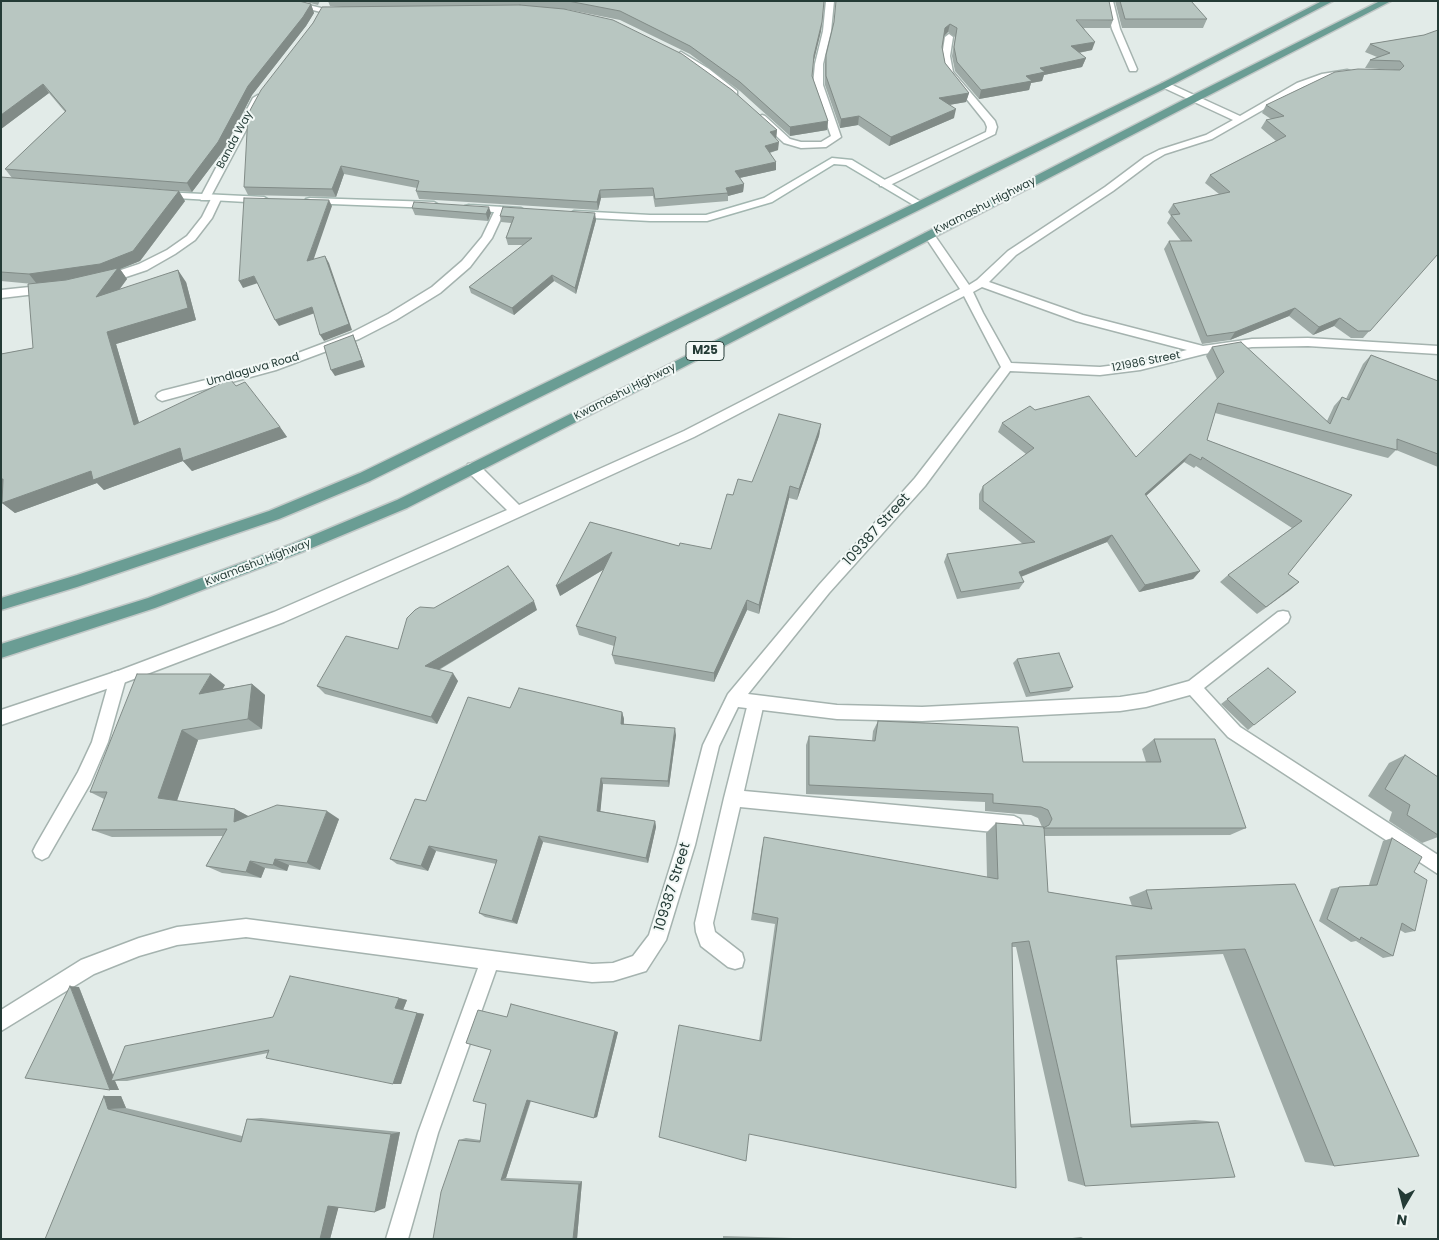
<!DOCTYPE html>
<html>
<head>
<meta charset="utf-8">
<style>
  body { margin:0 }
  #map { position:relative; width:1439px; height:1240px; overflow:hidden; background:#e2ebe8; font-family:Poppins,sans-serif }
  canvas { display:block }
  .frame { position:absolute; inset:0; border:2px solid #243b36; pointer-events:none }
  .north { position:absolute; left:1379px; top:1180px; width:50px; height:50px; -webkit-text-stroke:4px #f2f8f6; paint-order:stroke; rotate:188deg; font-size:14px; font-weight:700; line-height:20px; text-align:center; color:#243b36 }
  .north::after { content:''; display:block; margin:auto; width:18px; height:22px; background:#243b36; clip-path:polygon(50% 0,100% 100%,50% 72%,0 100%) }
</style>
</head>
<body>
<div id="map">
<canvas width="1439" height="1240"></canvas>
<div class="frame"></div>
<div class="north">N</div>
</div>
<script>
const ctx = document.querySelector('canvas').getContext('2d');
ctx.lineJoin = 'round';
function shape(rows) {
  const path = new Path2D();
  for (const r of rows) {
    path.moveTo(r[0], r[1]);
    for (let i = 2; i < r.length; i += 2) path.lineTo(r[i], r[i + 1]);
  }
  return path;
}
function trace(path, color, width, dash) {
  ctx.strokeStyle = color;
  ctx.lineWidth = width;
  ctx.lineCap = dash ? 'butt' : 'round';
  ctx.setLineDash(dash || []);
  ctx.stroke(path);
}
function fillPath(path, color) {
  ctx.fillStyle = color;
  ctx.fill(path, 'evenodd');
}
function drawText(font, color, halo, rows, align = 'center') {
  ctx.font = font + ' Poppins,sans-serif';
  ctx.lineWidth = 4;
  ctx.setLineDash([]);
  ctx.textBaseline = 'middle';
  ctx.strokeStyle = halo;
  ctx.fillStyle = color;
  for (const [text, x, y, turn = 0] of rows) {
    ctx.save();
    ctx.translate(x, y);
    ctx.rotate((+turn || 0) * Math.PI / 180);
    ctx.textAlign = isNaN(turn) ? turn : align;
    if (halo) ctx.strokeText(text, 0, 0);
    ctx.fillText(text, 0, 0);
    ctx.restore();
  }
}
const lane = shape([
  [118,671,124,673,126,678,108,742,90,784,48,857,42,860,36,857,33,851,36,845,78,772,92,742,110,678,112,673,118,671],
  [756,696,762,698,764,703,744,791,1014,816,1020,819,1023,825,1020,831,1014,834,740,807,713,923,715,932,742,953,744,960,742,967,735,969,728,967,701,946,696,932,695,923,724,798,748,703,750,698,756,696]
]);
const street = shape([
  [276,1,292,1,321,8,340,9,344,11,340,13,321,12,276,1],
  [826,1,834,1,831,31,823,64,823,85,841,137,826,147,801,148,784,143,757,118,762,115,765,116,790,139,801,142,821,142,831,136,813,85,815,64,823,31,826,1],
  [1105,1,1113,1,1120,29,1137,69,1136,71,1130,71,1129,69,1112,29,1105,1],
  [949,34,953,37,950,56,953,72,995,121,997,127,995,134,888,186,880,186,880,182,986,132,987,127,985,122,945,72,942,56,945,37,949,34],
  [681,52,709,69,737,91,737,95,731,95,703,73,678,57,677,55,681,52],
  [1347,70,1350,71,1350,75,1327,78,1303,87,1212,139,1165,154,1153,161,1113,191,1016,255,989,282,1083,315,1203,346,1252,339,1308,338,1438,346,1438,354,1308,346,1252,347,1204,354,1140,370,1100,375,1010,371,925,486,829,593,748,694,837,705,922,707,1120,697,1146,693,1189,681,1278,612,1283,611,1288,612,1290,617,1288,622,1204,688,1240,727,1438,855,1438,874,1228,737,1190,695,1146,707,1120,711,922,721,837,719,738,707,719,746,695,845,666,940,646,971,613,981,592,982,496,970,438,1133,408,1239,386,1239,418,1133,478,968,246,937,177,945,139,956,94,974,1,1031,1,1010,81,960,139,938,177,927,246,919,592,964,613,963,633,956,649,935,677,845,703,745,728,694,819,585,915,478,1001,367,964,296,694,437,447,550,284,622,118,685,1,725,1,710,118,671,274,612,507,510,468,472,466,468,468,464,473,463,478,464,519,505,684,431,960,289,924,235,925,233,933,233,969,285,977,280,1008,251,1105,187,1145,157,1159,150,1206,135,1233,120,1162,87,1162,83,1168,83,1240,116,1297,83,1322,74,1347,70],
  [982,287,1076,321,1187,350,1140,362,1100,367,1011,363,983,313,973,292,982,287],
  [258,95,263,98,210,198,209,200,201,200,200,198,253,98,258,95],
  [216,196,221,199,212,218,195,240,175,254,147,270,108,283,100,283,98,280,100,277,139,264,167,250,187,236,202,217,212,197,216,196],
  [500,207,505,210,492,238,470,267,440,293,396,320,359,339,276,370,162,401,158,399,156,396,158,393,162,391,269,364,351,333,388,314,432,287,462,261,482,237,496,208,500,207],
  [49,285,53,286,55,289,53,292,1,298,1,290,49,285]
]);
const secondary = shape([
  [832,158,852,160,926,205,921,208,917,207,846,165,834,164,772,202,707,221,650,221,574,217,569,214,574,211,650,215,706,215,764,198,832,158],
  [162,192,264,197,269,200,264,203,158,197,157,195,158,193,162,192],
  [310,198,434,202,439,205,434,208,306,203,305,201,306,199,310,198],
  [469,205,521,208,526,211,521,214,465,210,464,208,465,206,469,205]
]);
const primary = shape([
  [1322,1,1333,1,1168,87,370,481,279,519,77,587,1,610,1,598,77,575,269,511,360,473,1162,83,1322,1],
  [1380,1,1391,1,643,388,407,508,302,552,155,608,1,658,1,644,148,598,292,544,397,500,635,382,1189,97,1380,1]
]);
const wall = shape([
  [1,1,311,4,314,13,306,26,252,95,223,151,192,192,12,178,5,169,65,112,49,93,1,129],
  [302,1,320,1,318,5],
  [328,1,824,1,821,31,813,64,812,76,828,121,827,130,790,136,740,91,690,54,620,20,565,9,777,130,776,139,778,150,770,153,776,170,739,178,744,184,743,192,728,196,728,201,655,207,653,196,601,198,598,210,419,199,416,191,417,188,344,174,336,197,248,195,244,187,342,7,330,6],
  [1115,1,1191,1,1207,19,1203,28,1122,28],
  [1113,20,1110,28,1084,28,1092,50,1079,53,1086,58,1082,67,1044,75,1042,81,1031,83,1029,90,979,99,955,71,952,56,955,37,948,32,944,36,942,47,945,63,969,93,966,102,949,105,954,118,889,146,858,125,840,128,825,85,825,64,826,55,834,23],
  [1424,35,1438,254,1363,338,1351,338,1334,326,1313,335,1289,316,1230,340,1202,344,1164,249,1169,241,1181,241,1167,223,1171,216,1168,212,1173,204,1219,194,1205,183,1210,175,1276,141,1261,128,1266,120,1271,119,1262,113,1266,105,1395,70,1394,70,1365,68,1370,60,1377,57,1365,52,1370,44],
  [1,177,185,201,140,261,120,269,127,279,120,289,186,282,196,320,116,344,139,423,236,386,280,427,287,437,192,471,183,461,104,490,97,483,15,513,2,503,2,494,1,494,1,354,33,348,33,284,1,281],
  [412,208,491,213,488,221,415,215],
  [500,216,596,220,576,294,554,281,514,315,471,293,469,287,523,245,508,245,506,238,511,223,501,222],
  [1212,347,1327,421,1334,406,1342,397,1346,399,1363,364,1371,355,1438,381,1438,467,1396,450,1388,458,1215,413,1207,440,1352,495,1288,574,1299,582,1257,614,1220,582,1228,575,1292,528,1196,466,1194,468,1184,462,1146,496,1200,571,1193,579,1139,592,1107,542,1021,577,1024,582,1019,589,957,599,944,562,947,554,1023,544,979,509,979,494,983,486,1026,454,998,432,1002,423,1035,410,1136,457,1217,379,1206,356],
  [821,424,819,436,797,500,789,498,759,614,747,610,714,682,615,664,612,655,614,646,579,635,576,626,603,570,560,596,590,522,679,546,711,549,733,495,752,482],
  [537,610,439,670,458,681,437,724,325,694,317,686,398,649],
  [1017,659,1073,687,1069,691,1026,697,1013,663],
  [1268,668,1254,725,1248,730,1221,704],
  [252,684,265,695,262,729,198,740,177,801,235,809,248,816,339,819,320,870,289,865,287,871,265,868,261,878,222,873,206,866,223,836,112,837,92,830,104,799,90,792,225,685,222,689],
  [622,712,624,719,624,724,676,735,669,787,603,784,600,811,655,821,656,827,648,863,543,842,517,924,485,917,479,913,496,864,436,851,428,871,397,864,390,859,426,801],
  [878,721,1023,762,1146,762,1142,749,1154,739,1246,828,1230,835,1044,836,1048,892,1132,906,1129,897,1146,890,1295,884,1334,1166,1305,1162,1223,954,1117,960,1130,1124,1195,1120,1218,1122,1085,1186,1068,1181,1016,947,1012,947,1016,1188,759,1041,775,924,751,920,762,846,987,877,986,833,996,823,1042,827,1038,818,1031,815,985,811,985,802,806,794,806,745,809,736,872,741,873,731],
  [1405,755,1438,777,1438,837,1422,843,1389,821,1392,812,1368,796,1389,763],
  [1392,838,1414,872,1415,931,1405,933,1400,930,1393,956,1383,958,1356,941,1351,942,1319,921,1331,889,1339,887,1369,885,1383,841],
  [79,987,113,1076,399,998,407,1000,403,1010,424,1014,401,1084,268,1053,127,1081,115,1081,119,1090,110,1090],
  [507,1017,618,1032,597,1117,594,1118,531,1101,506,1178,582,1181,577,1239,433,1239,459,1140,466,1138,480,1140],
  [104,1096,121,1096,126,1108,242,1136,247,1119,261,1118,400,1132,385,1208,338,1208,330,1239,45,1239],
  [723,1236,793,1238,798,1239,723,1239],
  [1081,1237,1085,1239,1064,1239]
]);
const shadedWall = shape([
  [311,4,314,13,306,26,252,95,223,151,192,192,187,183,248,86],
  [822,22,821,31,813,64,814,55],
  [950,24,948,32,943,37,945,28],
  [1095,42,1092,50,1067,55,1071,46],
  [1086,58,1082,67,1044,75,1042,81,1031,83,1029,90,979,99,981,90,1026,76,1040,68],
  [43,84,49,93,1,129,1,115],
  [969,93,966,102,937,107,939,98],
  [956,109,954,118,889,146,891,137],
  [859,116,858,125,840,128,841,119],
  [828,121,827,130,790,136,790,127],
  [777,130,776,138,770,140,770,132],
  [779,142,778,150,764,154,765,146],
  [776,162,776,170,735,179,735,171],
  [341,166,344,174,336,197,332,189],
  [744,184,743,192,728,196,726,188],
  [600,190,601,198,598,210,597,202],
  [179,191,185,201,140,261,120,269,127,279,105,308,96,297,107,274,37,284,29,274],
  [329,200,332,206,311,267,307,261],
  [489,207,491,213,488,221,486,214],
  [595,213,596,220,576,294,575,288],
  [325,256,329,263,352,330,324,341,320,335],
  [178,270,186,282,196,320,116,344,143,436,134,425,107,332],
  [552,275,554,281,514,315,512,308],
  [254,276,258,283,243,288,239,281],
  [312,307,315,313,279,326,275,320],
  [1295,308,1289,316,1230,340,1235,332],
  [1340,318,1334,326,1313,335,1319,327],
  [353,335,356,342,365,367,335,376,331,370],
  [821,424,819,436,797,500,799,489],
  [280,427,287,437,192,471,183,461,104,490,97,483,15,513,2,503,91,471,180,448],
  [1190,454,1184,462,1139,502,1145,494],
  [1,479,3,479,15,489,1,494],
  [790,486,789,498,759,614,759,605],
  [1112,535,1107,542,1015,579,1019,572],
  [612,552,614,563,560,596,556,586],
  [1200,571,1193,579,1139,592,1145,585],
  [1299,582,1290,590,1257,614,1266,607],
  [747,600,747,610,714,682,714,673],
  [534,601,537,610,431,674,425,666],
  [453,673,458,681,437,724,431,717],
  [211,674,225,685,214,704,199,694],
  [252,684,265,695,262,729,248,719],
  [622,712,624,719,623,731,621,724],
  [675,728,676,735,669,787,668,781],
  [182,730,198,740,175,806,158,798],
  [601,778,603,784,600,816,597,811],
  [235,809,250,817,234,822],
  [327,811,339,819,320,870,307,863],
  [655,821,656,827,648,863,646,858],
  [539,836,543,842,517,924,512,921],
  [429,846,436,851,428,871,421,866],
  [275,859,289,865,287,871,273,865],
  [250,861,265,868,261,878,246,872],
  [70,986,79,987,115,1080,111,1081,115,1081,119,1090,110,1090],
  [399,998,407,1000,403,1010,395,1008],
  [417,1013,424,1014,401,1084,393,1084],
  [615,1031,618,1032,597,1117,594,1118],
  [104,1096,121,1096,126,1108,108,1109],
  [531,1099,506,1178,501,1180,527,1100],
  [400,1132,385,1208,375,1212,391,1134],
  [582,1181,577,1239,573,1239,579,1184],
  [340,1202,330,1239,320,1239,328,1206]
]);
const building = shape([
  [1,1,299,1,311,4,303,17,248,86,218,142,187,183,5,169,66,111,43,84,1,115,1,1],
  [568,1,824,1,822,22,814,55,812,76,828,121,790,127,740,82,690,46,620,11,568,1],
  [836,1,1109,1,1113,20,1076,20,1095,42,1071,46,1086,58,1040,68,1045,72,1026,76,1032,81,981,90,957,62,954,47,957,28,950,24,945,28,942,47,945,63,969,93,939,98,956,109,891,137,859,116,841,119,826,76,826,55,834,22,836,1],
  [1120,1,1191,1,1207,19,1125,19,1120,1],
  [520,5,564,9,613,20,682,54,732,90,777,130,770,132,779,142,765,146,776,162,735,171,744,184,726,188,728,193,655,199,653,188,600,190,597,202,416,191,419,181,341,166,332,189,244,187,248,114,261,90,313,23,322,7,520,5],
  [1438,30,1438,254,1370,331,1358,331,1340,318,1319,327,1295,308,1235,332,1207,336,1169,241,1192,241,1171,215,1180,214,1173,204,1230,192,1210,175,1286,136,1266,120,1284,116,1266,105,1335,72,1358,69,1400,70,1404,66,1400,61,1370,60,1390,53,1370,44,1424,35,1438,30],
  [1,177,179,191,133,251,100,264,29,274,1,272,1,177],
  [244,198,329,200,307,261,325,256,349,324,320,335,312,307,275,320,254,276,239,281,244,198],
  [414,202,489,207,486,214,412,208,414,202],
  [503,207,595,213,575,288,552,275,512,308,469,287,532,238,506,238,514,217,500,216,503,207],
  [118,268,96,297,178,270,188,308,107,332,134,425,230,379,236,386,245,382,280,427,183,461,180,448,93,480,91,471,2,503,3,479,1,479,1,354,33,348,28,284,66,280,118,268],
  [353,335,362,360,331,370,324,346,353,335],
  [1241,342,1330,424,1342,397,1349,400,1371,355,1438,381,1438,454,1397,439,1397,450,1218,403,1207,440,1352,495,1288,574,1299,582,1266,607,1228,575,1302,521,1202,457,1201,460,1190,454,1145,494,1200,571,1145,585,1112,535,1019,572,1024,582,961,592,947,554,1035,542,983,501,983,486,1034,448,1002,423,1030,406,1035,410,1089,396,1136,457,1224,372,1212,347,1241,342],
  [779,414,821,424,799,489,790,486,759,605,747,600,714,673,612,655,616,637,576,626,612,552,556,586,590,522,679,546,680,543,711,549,727,494,733,495,738,479,752,482,779,414],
  [508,566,534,601,425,666,453,673,431,717,317,686,346,636,398,649,407,618,415,610,420,607,434,608,508,566],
  [1059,653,1073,687,1030,693,1017,659,1059,653],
  [1268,668,1296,692,1254,725,1227,699,1268,668],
  [137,674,211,674,199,694,252,684,248,719,182,730,158,798,235,809,234,822,277,805,327,811,307,863,275,859,273,865,250,861,246,872,206,866,227,829,92,830,107,792,90,792,137,674],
  [519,688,622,712,621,724,675,728,668,781,601,778,597,811,655,821,646,858,539,836,512,921,479,913,497,860,429,846,421,866,390,859,415,799,426,801,468,697,510,708,519,688],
  [878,721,1018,727,1023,762,1161,762,1154,739,1215,739,1246,828,1043,828,1049,825,1052,819,1048,810,1041,807,993,803,993,794,809,785,809,736,875,741,878,721],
  [1405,755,1438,777,1438,835,1407,815,1410,805,1385,789,1405,755],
  [996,823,1044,827,1048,892,1152,909,1146,890,1295,884,1419,1156,1334,1166,1245,949,1116,956,1131,1127,1218,1122,1235,1177,1085,1186,1029,941,1012,943,1016,1188,749,1134,746,1161,659,1137,679,1025,761,1041,778,918,753,913,764,837,998,879,996,823],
  [1392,838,1422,857,1414,872,1427,880,1415,931,1402,923,1393,956,1361,937,1360,940,1327,919,1339,887,1377,885,1392,838],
  [290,976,399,998,395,1008,417,1013,393,1084,266,1058,269,1050,111,1081,125,1046,273,1017,290,976],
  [70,986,110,1090,25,1078,70,986],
  [511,1004,615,1031,594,1118,527,1100,501,1180,579,1184,573,1239,433,1239,441,1192,459,1140,480,1142,486,1104,473,1101,491,1050,466,1043,478,1010,507,1017,511,1004],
  [104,1096,108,1109,241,1142,247,1119,391,1134,375,1212,328,1206,320,1239,45,1239,104,1096]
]);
const farStreetnames = [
  ["Banda Way",235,140,-62],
  ["Kwamashu Highway",985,206,-27],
  ["121986 Street",1146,362,-11],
  ["Umdlaguva Road",253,370,-16],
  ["Kwamashu Highway",625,392,-27],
  ["Kwamashu Highway",258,563,-21]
];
const shields = [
  [705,351,38]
];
const shieldNames = [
  ["M25",705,351]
];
const streetNames = [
  ["109387 Street",877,530,-48],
  ["109387 Street",673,887,-73]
];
trace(lane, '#a5b3af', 3);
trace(street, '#a5b3af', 3);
trace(secondary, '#a2b6b0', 3);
trace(primary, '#c2c8c7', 3);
fillPath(lane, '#fff');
fillPath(street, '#fff');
fillPath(secondary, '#fff');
fillPath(primary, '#6a9d94');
fillPath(wall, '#9eaaa6');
fillPath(shadedWall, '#818b87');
fillPath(building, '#b8c6c1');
trace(building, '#818b87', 1);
drawText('11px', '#243b36', '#f2f8f6', farStreetnames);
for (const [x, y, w] of shields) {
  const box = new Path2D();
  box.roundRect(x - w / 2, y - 9.5, w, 19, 4);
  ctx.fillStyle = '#f2f8f6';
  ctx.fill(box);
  trace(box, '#243b36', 1);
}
drawText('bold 12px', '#243b36', null, shieldNames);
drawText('14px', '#243b36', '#f2f8f6', streetNames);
</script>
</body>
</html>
